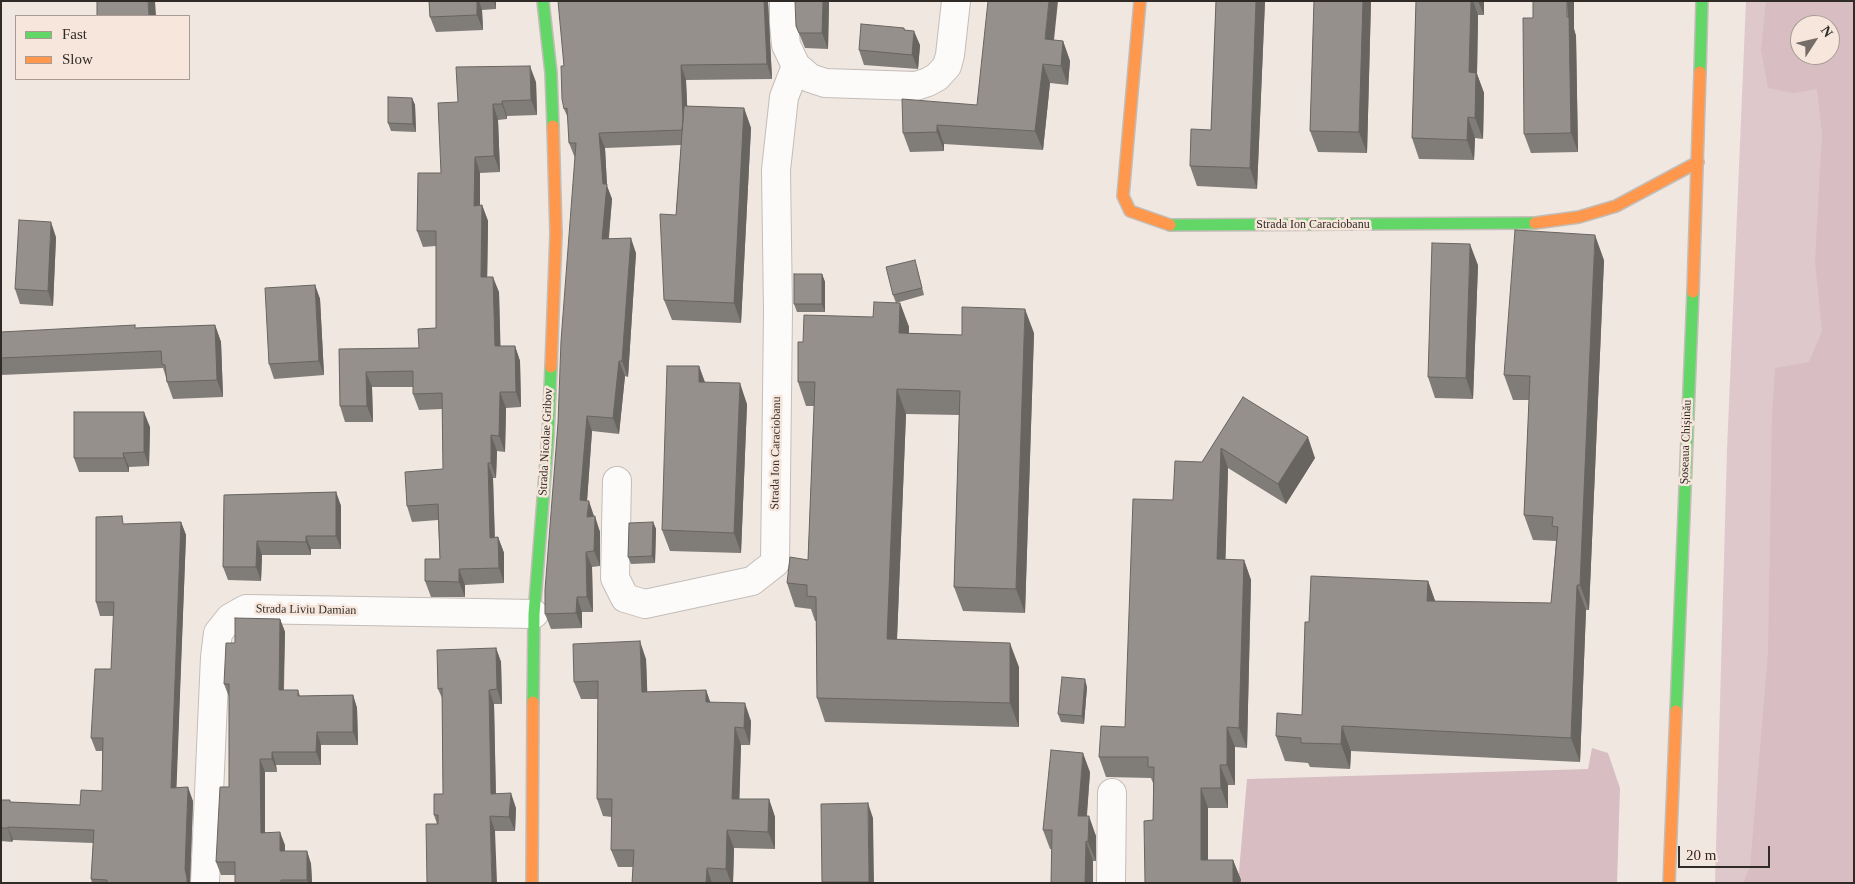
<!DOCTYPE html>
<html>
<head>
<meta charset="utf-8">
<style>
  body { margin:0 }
  #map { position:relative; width:1855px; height:884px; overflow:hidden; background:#f0e7e1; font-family:Georgia,serif }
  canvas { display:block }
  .frame { position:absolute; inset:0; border:2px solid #312b27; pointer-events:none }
  .legend { position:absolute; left:15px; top:15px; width:175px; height:65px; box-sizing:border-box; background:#f6e6db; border:1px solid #a79b93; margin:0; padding:6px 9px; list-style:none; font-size:15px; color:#312b27 }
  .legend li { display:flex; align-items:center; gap:10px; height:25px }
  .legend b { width:25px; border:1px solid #a79b93 }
  .north { position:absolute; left:1790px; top:15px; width:50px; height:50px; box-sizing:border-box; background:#f6e6db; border:1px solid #a79b93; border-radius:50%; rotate:55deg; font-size:14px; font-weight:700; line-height:20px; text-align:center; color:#312b27 }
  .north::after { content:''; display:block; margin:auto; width:18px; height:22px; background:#746d68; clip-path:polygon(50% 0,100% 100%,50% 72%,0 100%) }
  .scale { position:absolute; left:1678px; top:846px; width:92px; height:22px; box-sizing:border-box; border:2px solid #312b27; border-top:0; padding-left:6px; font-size:15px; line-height:18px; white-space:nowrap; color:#312b27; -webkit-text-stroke:4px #f6e6db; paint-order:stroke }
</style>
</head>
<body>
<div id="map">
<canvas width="1855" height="884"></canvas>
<div class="frame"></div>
<ul class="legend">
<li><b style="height:6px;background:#63d668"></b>Fast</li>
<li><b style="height:6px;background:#ff974d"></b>Slow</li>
</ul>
<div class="north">N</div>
<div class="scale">20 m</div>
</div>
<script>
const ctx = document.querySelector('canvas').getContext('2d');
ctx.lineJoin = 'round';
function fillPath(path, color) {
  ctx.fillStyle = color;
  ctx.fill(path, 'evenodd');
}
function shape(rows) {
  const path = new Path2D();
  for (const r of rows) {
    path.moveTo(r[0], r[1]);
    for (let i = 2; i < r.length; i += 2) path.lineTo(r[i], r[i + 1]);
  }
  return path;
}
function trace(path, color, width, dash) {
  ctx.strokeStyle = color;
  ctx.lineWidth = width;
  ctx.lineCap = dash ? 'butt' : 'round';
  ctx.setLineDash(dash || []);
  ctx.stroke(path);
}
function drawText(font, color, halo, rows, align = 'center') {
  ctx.font = font + ' Georgia,serif';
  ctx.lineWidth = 5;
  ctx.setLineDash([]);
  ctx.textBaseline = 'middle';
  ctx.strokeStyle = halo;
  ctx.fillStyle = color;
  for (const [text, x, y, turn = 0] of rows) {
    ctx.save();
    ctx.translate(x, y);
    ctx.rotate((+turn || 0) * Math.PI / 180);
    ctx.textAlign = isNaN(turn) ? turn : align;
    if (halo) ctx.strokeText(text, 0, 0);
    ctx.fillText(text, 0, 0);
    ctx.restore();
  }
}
const green = shape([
  [1746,1,1854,1,1854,883,1715,883,1727,450],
  [1800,25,1830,25,1830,55,1800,55]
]);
const forest = shape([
  [1766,1,1854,1,1854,883,1743,883,1750,867,1768,653,1772,416,1775,368,1809,362,1822,331,1815,261,1822,134,1817,89,1793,93,1768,88,1761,50],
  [1800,25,1830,25,1830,55,1800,55],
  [1592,748,1608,753,1620,788,1617,883,1238,883,1247,779,1588,769]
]);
const street = shape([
  [784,1,784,24,786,45,796,66,810,78,825,83,916,86,928,82,937,77,947,66,950,55,956,1],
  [617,481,615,578,625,598,645,604,752,581,775,563,778,311,776,170,784,97,796,66],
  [205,883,215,657,218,633,230,618,246,609,534,614],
  [1111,883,1112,793]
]);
const fast = shape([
  [543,1,551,73,553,126],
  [1700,72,1702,1],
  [1170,225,1535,223],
  [533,702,534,614,548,437,551,367],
  [1676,711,1693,292]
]);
const slow = shape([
  [1140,1,1123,196,1130,211,1170,225],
  [1535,223,1579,217,1616,206,1698,162],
  [1693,292,1700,72],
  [551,367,556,234,553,126],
  [532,883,533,702],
  [1669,883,1676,711]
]);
const wall = shape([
  [429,1,496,1,496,9,482,10,483,30,436,32,430,17],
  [768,1,772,79,686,80,687,106,744,108,751,128,741,323,672,320,664,300,676,215,681,145,605,148,607,186,612,199,609,238,636,253,628,377,625,376,619,434,592,431,587,501,600,532,600,566,592,567,593,612,582,612,582,628,551,629,545,614,558,423,575,158,569,143,568,118,564,109,564,66,562,36],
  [829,1,828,49,805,48,796,26],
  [1216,1,1265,1,1257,189,1197,186,1190,166,1211,130],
  [1314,1,1371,1,1367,153,1318,152,1310,131],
  [1416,1,1484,1,1484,15,1478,15,1477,74,1484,93,1483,139,1475,138,1474,160,1419,159,1412,138],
  [904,28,905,30,920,45,918,69,864,65,859,50],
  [1574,29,1576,36,1578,152,1531,153,1524,134],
  [1054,40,1063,41,1070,61,1068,85,1050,83,1043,150,944,144,944,151,910,152,903,133,977,105],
  [536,82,537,115,507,116,507,119,498,120,500,172,480,173,480,205,482,205,488,221,487,277,499,292,500,346,515,346,520,361,521,407,506,408,505,452,497,451,496,478,493,478,495,537,498,537,504,553,504,583,465,585,465,597,431,597,425,581,440,559,438,520,412,522,407,506,443,469,442,409,419,410,413,394,413,387,372,387,373,422,345,422,340,406,339,349,419,348,436,328,436,246,423,247,417,231,441,173,458,102],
  [412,98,415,105,416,132,391,131,388,123],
  [56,237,53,306,20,304,15,289],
  [1604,260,1589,610,1586,610,1580,762,1351,751,1350,769,1310,767,1308,763,1285,761,1276,736,1302,715,1309,622,1428,581,1435,601,1551,603,1556,541,1533,540,1524,515,1529,400,1513,400,1504,375],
  [1478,265,1473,399,1435,398,1428,377],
  [917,267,924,295,896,303,893,295],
  [822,274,825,282,825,312,797,312,794,304],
  [315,285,320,299,324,375,274,379,269,364],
  [900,303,909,327,909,333,962,335,1034,333,1025,613,963,611,954,587,959,415,906,414,897,639,1019,667,1019,727,825,722,817,698,816,621,815,621,811,609,795,607,787,583,808,560,814,406,806,406,798,382,803,342,873,317],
  [215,325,221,342,223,397,173,399,167,382,166,377,163,368,1,375,1,332,136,328],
  [699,366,705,382,747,404,741,553,670,551,662,530],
  [1243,397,1315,458,1286,504,1228,468,1225,560,1244,560,1251,580,1247,748,1235,747,1235,785,1228,785,1228,808,1208,808,1208,860,1233,860,1241,880,1240,883,1145,883,1153,820,1153,783,1151,778,1106,777,1099,757,1125,727,1173,500,1202,462],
  [150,427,149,466,129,467,129,472,79,472,74,458],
  [336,492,341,506,341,549,311,549,311,555,262,555,261,581,228,580,223,567,224,495],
  [181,522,186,535,176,788,193,801,190,883,92,883,91,879,93,843,13,840,12,842,1,841,1,800,11,802,80,805,102,791,102,751,96,751,91,738,111,669,114,616,100,616,96,602,125,524],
  [653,522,656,529,655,563,631,564,628,557],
  [280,619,285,632,284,690,298,690,300,696,353,695,357,708,358,745,321,745,321,765,276,765,277,772,265,772,265,832,285,845,285,851,307,851,311,864,312,883,235,883,235,875,221,875,216,862,229,787,229,697,224,684,235,643],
  [496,648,501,662,502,704,494,704,496,794,516,808,515,831,495,831,437,824,434,815,443,794,442,698,438,689],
  [646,659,647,692,706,690,710,702,751,721,750,745,741,745,739,799,769,799,775,817,775,849,734,848,733,883,632,883,633,867,618,867,611,850,612,817,603,816,597,799,598,699,581,699,574,682],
  [1087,687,1084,724,1061,722,1058,714],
  [1090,772,1087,816,1096,836,1096,861,1093,861,1093,883,1051,883,1052,849,1050,849,1043,830]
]);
const shadedWall = shape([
  [148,1,155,1,156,16,149,16],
  [477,1,479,1,482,10,483,30,477,15],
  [494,1,496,1,496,9],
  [764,1,768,1,772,79,767,64],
  [823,1,829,1,828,49,822,33],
  [1049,1,1058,1,1052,59,1045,39],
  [1256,1,1265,1,1257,189,1250,168],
  [1363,1,1371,1,1367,153,1359,132],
  [1471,1,1473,1,1478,15,1477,74,1484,93,1483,139,1475,118,1469,72],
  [1478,1,1484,1,1484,15],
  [1567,1,1574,1,1574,29,1576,36,1578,152,1571,133],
  [914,31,920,45,918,69,912,55],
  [1063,41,1070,61,1068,85,1061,66],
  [1043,64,1050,83,1043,150,1035,131],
  [681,65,686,80,689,145,683,130],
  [530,66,536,82,537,115,531,100],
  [412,98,415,105,416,132,413,124],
  [502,101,507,116,507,119,502,104],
  [493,104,498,120,500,172,494,156],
  [744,108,751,128,741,323,734,303],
  [1468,117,1475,138,1474,160,1467,140],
  [937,125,944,144,944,151,937,132],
  [599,133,605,148,607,186,612,199,607,254,602,239,603,184],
  [475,157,480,173,480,221,474,206],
  [482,205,488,221,487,293,481,277],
  [51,222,56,237,53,306,48,291],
  [1595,235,1604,260,1589,610,1580,585],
  [631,238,636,253,628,377,622,361],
  [1470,244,1478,265,1473,399,1466,378],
  [822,274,825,282,825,312,822,304],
  [493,277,499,292,501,362,495,346],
  [315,285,320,299,324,375,319,361],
  [900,303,909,327,908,357,899,333],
  [1025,309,1034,333,1025,613,1016,589],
  [215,325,221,342,223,397,217,380],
  [515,346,520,361,521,407,516,392],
  [619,361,625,376,619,434,613,418],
  [699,366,706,386,699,382],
  [366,372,372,387,373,422,367,406],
  [740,383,747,404,741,553,734,533],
  [897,389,906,414,896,663,887,639],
  [500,392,506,408,505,452,499,436],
  [144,412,150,427,149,466,144,452],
  [587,416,592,431,586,515,580,500],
  [491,435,497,451,496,478,491,463],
  [1308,437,1315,458,1286,504,1278,484],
  [1221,448,1228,468,1225,580,1217,559],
  [123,453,129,467,129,472,124,458],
  [488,463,493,478,495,553,490,538],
  [336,492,341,506,341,549,336,536],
  [589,501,594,516,593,532,587,517],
  [595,516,600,532,600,566,594,551],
  [181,522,186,535,176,801,171,788],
  [653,522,656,529,655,563,652,556],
  [306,536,311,549,311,555,306,542],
  [498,537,504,553,504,583,499,568],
  [257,541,262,555,261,581,256,567],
  [586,552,592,567,593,612,587,597],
  [1244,560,1251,580,1247,748,1239,728],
  [459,569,465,585,465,597,459,582],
  [1428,581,1437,606,1427,601],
  [1577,585,1586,610,1580,762,1571,738],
  [577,597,582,612,582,628,576,613],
  [280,619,285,632,283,703,279,690],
  [640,641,646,659,648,709,642,692],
  [1010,643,1019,667,1019,727,1010,703],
  [496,648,501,662,502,704,497,689],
  [1085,679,1087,687,1084,724,1082,716],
  [489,690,494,704,496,808,491,794],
  [706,690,712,707,706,702],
  [353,695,357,708,358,745,353,732],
  [745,703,751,721,750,745,744,728],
  [1342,726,1351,751,1350,769,1341,744],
  [735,727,741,745,739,817,732,799],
  [1227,727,1235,747,1235,785,1227,765],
  [317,732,321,745,321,765,316,752],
  [272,752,276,765,277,772,272,759],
  [1083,753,1090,772,1085,836,1078,816],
  [260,759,265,772,265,846,261,833],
  [1220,765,1228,785,1228,808,1221,788],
  [188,787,193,801,190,883,187,883,185,869],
  [1201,788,1208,808,1208,880,1201,860],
  [511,793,516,808,515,831,509,817],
  [769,799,775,817,775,849,768,832],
  [868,803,873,818,874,883,869,882],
  [490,816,495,831,497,883,492,883],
  [1089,816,1096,836,1096,861,1088,842],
  [8,827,13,840,12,842,8,828],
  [727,830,734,848,733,883,731,883,726,869],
  [280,832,285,845,285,864,280,851],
  [1086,841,1093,861,1093,883,1085,883],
  [307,851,311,864,312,883,308,883,307,880],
  [1233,860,1241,880,1240,883,1233,883],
  [707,868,712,883,706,883]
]);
const building = shape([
  [97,1,148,1,149,16,97,16,97,1],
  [429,1,477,1,477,15,430,17,429,1],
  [558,1,764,1,767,64,681,65,683,119,682,130,599,133,603,184,607,184,602,239,631,238,622,361,619,361,613,418,587,416,580,500,589,501,587,517,595,516,594,551,586,552,587,597,577,597,576,613,545,614,545,590,558,423,561,341,576,143,569,143,567,108,564,109,562,99,561,66,564,66,558,1],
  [795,1,823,1,822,33,799,33,796,26,795,1],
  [988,1,1049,1,1045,39,1063,41,1061,66,1043,64,1035,131,937,125,937,132,903,133,902,99,977,105,988,1],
  [1216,1,1256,1,1250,168,1190,166,1191,129,1211,130,1216,1],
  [1314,1,1363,1,1359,132,1310,131,1314,1],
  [1416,1,1471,1,1469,72,1476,73,1475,118,1468,117,1467,140,1412,138,1416,1],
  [1533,1,1567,1,1567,17,1569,17,1571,133,1524,134,1523,18,1533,18,1533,1],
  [861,24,904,28,904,30,914,31,912,55,859,50,861,24],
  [530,66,531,100,502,101,502,104,493,104,494,156,475,157,474,206,482,205,481,277,493,277,495,346,515,346,516,392,500,392,499,436,491,435,491,463,488,463,490,538,498,537,499,568,459,569,459,582,425,581,425,559,440,559,438,504,407,506,405,472,443,469,442,393,413,394,413,371,366,372,367,406,340,406,339,349,419,348,418,329,436,328,436,231,417,231,418,173,441,173,438,103,458,102,456,67,530,66],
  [388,97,412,98,413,124,388,123,388,97],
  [684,106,744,108,734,303,664,300,660,214,676,215,684,106],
  [19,220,51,222,48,291,15,289,19,220],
  [1515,230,1595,235,1580,585,1577,585,1571,738,1342,726,1341,744,1301,743,1301,738,1276,736,1277,713,1302,715,1305,622,1309,622,1311,576,1428,581,1427,601,1551,603,1558,527,1552,526,1553,517,1524,515,1530,376,1504,375,1515,230],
  [1432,243,1470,244,1466,378,1428,377,1432,243],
  [915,260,922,288,893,295,886,267,915,260],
  [794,274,822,274,822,304,794,304,794,274],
  [315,285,319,361,269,364,265,288,315,285],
  [874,302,900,303,899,333,962,335,962,307,1025,309,1016,589,954,587,960,391,897,389,887,639,1010,643,1010,703,817,698,816,597,807,596,807,585,787,583,790,557,808,560,815,382,798,382,798,342,803,342,804,315,873,317,874,302],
  [135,325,135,328,215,325,217,380,167,382,165,365,162,364,161,351,1,358,1,332,135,325],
  [667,366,699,366,699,382,740,383,734,533,662,530,667,366],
  [1243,397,1308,437,1278,484,1221,448,1217,559,1244,560,1239,728,1227,727,1227,765,1220,765,1221,788,1201,788,1201,860,1233,860,1233,883,1145,883,1144,821,1153,820,1154,767,1148,767,1148,757,1099,757,1101,726,1125,727,1133,499,1173,500,1175,461,1202,462,1243,397],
  [74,412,144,412,144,452,123,453,124,458,74,458,74,412],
  [336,492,336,536,306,536,306,542,257,541,256,567,223,567,224,495,336,492],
  [122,516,123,524,181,522,171,788,188,787,185,869,187,878,187,883,107,883,107,880,91,879,94,830,8,827,8,828,1,828,1,800,10,800,10,802,80,805,81,790,102,791,103,738,91,738,95,669,111,669,114,602,96,602,96,517,122,516],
  [653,522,652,556,628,557,629,523,653,522],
  [235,618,280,619,279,690,298,690,298,696,353,695,353,732,317,732,316,752,272,752,272,759,260,759,261,833,280,832,280,851,307,851,307,880,281,880,281,883,235,883,235,862,216,862,220,787,229,787,229,684,224,684,226,643,235,643,235,618],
  [640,641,642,692,706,690,706,702,745,703,744,728,735,727,732,799,769,799,768,832,727,830,726,869,707,868,706,883,632,883,634,850,611,850,612,799,597,799,598,681,574,682,573,644,640,641],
  [496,648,497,689,489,690,491,794,511,793,509,817,490,816,492,883,427,883,426,824,438,824,438,815,434,815,434,794,443,794,442,688,438,689,437,650,496,648],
  [1062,677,1085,679,1082,716,1058,714,1062,677],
  [1051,750,1083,753,1078,816,1089,816,1088,842,1086,841,1085,883,1051,883,1052,830,1043,830,1051,750],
  [868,803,869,882,822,882,821,804,868,803]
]);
const streetNames = [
  ["Strada Ion Caraciobanu",1313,225],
  ["Strada Nicolae Gribov",546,442,-87],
  ["Șoseaua Chișinău",1686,442,-88],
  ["Strada Ion Caraciobanu",776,453,-89],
  ["Strada Liviu Damian",306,610,1]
];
fillPath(green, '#dec8cc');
fillPath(forest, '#d8bdc2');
trace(street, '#c3bdb8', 30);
trace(fast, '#c3bdb8', 14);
trace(slow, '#c3bdb8', 14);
trace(street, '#fdfbfa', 28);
trace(fast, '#63d668', 11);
trace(slow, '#ff974d', 11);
fillPath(wall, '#807c78');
fillPath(shadedWall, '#686561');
fillPath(building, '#95908b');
trace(building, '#686561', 1);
drawText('12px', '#312b27', '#f6e6db', streetNames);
</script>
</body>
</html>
